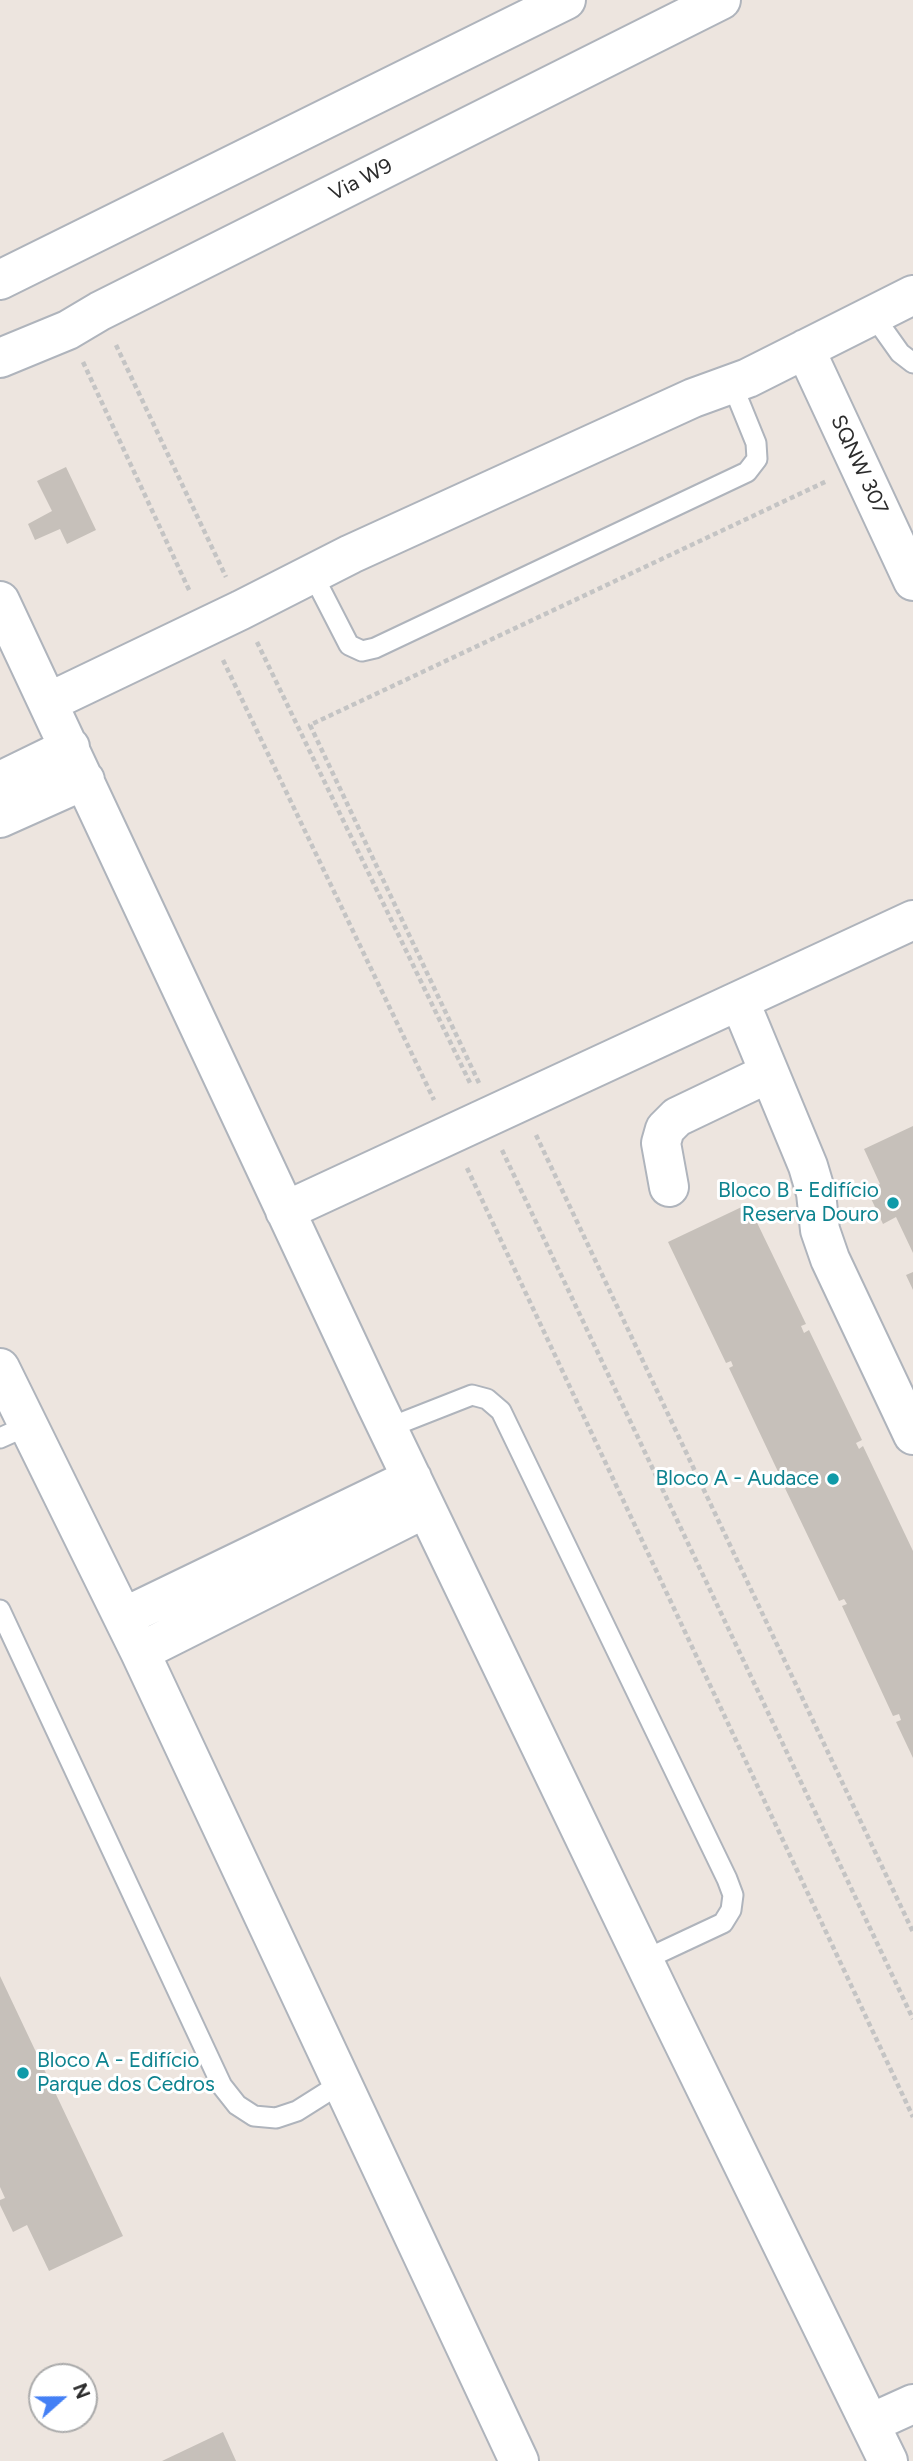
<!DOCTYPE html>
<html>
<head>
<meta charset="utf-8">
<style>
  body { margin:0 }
  #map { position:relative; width:913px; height:2461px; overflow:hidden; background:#ede5df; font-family:Figtree,sans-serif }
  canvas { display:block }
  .north { position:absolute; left:28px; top:2363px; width:70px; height:70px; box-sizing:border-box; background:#fff; border:2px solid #ababab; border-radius:50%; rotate:69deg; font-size:19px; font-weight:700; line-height:28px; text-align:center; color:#2c2c2c }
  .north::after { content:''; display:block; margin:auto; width:24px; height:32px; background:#4480f5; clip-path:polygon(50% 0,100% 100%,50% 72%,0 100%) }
</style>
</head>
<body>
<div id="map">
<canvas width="913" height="2461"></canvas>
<div class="north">N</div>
</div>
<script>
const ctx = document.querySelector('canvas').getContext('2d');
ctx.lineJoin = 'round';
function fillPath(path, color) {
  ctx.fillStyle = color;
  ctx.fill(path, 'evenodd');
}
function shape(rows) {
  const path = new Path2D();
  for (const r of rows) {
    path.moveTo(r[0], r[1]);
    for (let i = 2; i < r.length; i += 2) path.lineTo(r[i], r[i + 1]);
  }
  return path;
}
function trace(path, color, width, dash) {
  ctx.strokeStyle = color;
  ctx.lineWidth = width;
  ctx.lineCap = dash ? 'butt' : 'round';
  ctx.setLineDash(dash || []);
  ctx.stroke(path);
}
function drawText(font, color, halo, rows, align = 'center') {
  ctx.font = font + ' Figtree,sans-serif';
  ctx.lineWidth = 6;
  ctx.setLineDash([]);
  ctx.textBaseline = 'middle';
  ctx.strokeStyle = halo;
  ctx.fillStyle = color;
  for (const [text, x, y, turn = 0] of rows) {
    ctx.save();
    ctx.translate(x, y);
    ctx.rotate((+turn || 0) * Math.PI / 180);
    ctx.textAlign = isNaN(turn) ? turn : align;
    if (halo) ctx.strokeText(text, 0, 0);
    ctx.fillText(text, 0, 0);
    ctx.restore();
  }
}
const building = shape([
  [66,467,96,530,67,544,60,529,35,540,28,524,52,511,37,481],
  [913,1126,913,1253,896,1217,883,1224,867,1190,880,1184,864,1149],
  [748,1204,806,1324,801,1326,804,1333,809,1330,862,1440,856,1443,859,1449,863,1446,913,1551,913,1758,896,1722,901,1720,899,1714,893,1716,842,1606,847,1604,844,1599,839,1601,783,1484,788,1481,786,1476,781,1478,729,1368,733,1366,731,1361,726,1363,668,1242],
  [913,1272,913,1290,906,1275],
  [0,1976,123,2236,49,2271,27,2225,13,2232,0,2205,0,2200,5,2198,0,2187],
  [223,2432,236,2461,162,2461]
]);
const path = shape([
  [116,345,226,577],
  [83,362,190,592],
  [257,642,471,1085],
  [223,660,434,1100],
  [479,1083,310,725,827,481],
  [536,1135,913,1932],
  [502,1150,913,2019],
  [467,1168,913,2117]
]);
const service = shape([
  [873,315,900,353,913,363],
  [312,573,349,645,362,651,375,648,747,472,757,459,756,443,732,384],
  [388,1428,472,1395,487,1399,501,1411,727,1879,733,1895,731,1910,723,1923,644,1960],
  [0,1438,29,1425],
  [0,1610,222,2086,237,2105,254,2116,276,2118,297,2111,343,2082]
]);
const minor = shape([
  [805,349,913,581],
  [0,601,376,1404,667,2009,888,2461],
  [49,702,241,610,351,554,693,398,748,378,913,295],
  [0,781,70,747],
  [0,818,85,780],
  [740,1002,808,1166,816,1193,820,1230,830,1259,913,1435],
  [669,1187,661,1143,665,1129,677,1117,769,1073],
  [285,1211,913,920],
  [0,1368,140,1652,519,2461],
  [124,1617,412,1478],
  [140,1652,426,1508],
  [871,2423,913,2404]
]);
const tertiary = shape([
  [0,280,566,0],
  [0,358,68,330,100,311,721,0]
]);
const markers = [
  [893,1203,7,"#0f9aa8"],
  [833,1479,7,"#0f9aa8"],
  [23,2073,7,"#0f9aa8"]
];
const streetNames = [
  ["Via W9",361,180,-27],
  ["SQNW 307",859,465,65]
];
const cultureNames = [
  ["Bloco B - Edifício",879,1191],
  ["Reserva Douro",879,1215],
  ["Bloco A - Audace",819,1479],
  ["Bloco A - Edifício",37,2061,"left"],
  ["Parque dos Cedros",37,2085,"left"]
];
fillPath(building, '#c6c0ba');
trace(service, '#afb4bc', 23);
trace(minor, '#afb4bc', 42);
trace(tertiary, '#afb4bc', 42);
trace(path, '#c4c4c4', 4.5, [5, 3.5]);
trace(service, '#fff', 19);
trace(minor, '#fff', 38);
trace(tertiary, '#fff', 38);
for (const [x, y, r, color] of markers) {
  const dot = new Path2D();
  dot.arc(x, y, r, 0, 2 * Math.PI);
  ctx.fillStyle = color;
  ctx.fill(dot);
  trace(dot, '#fff', 2.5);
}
drawText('21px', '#2c2c2c', '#fff', streetNames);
drawText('21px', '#0d838f', '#fff', cultureNames, 'right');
</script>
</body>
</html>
